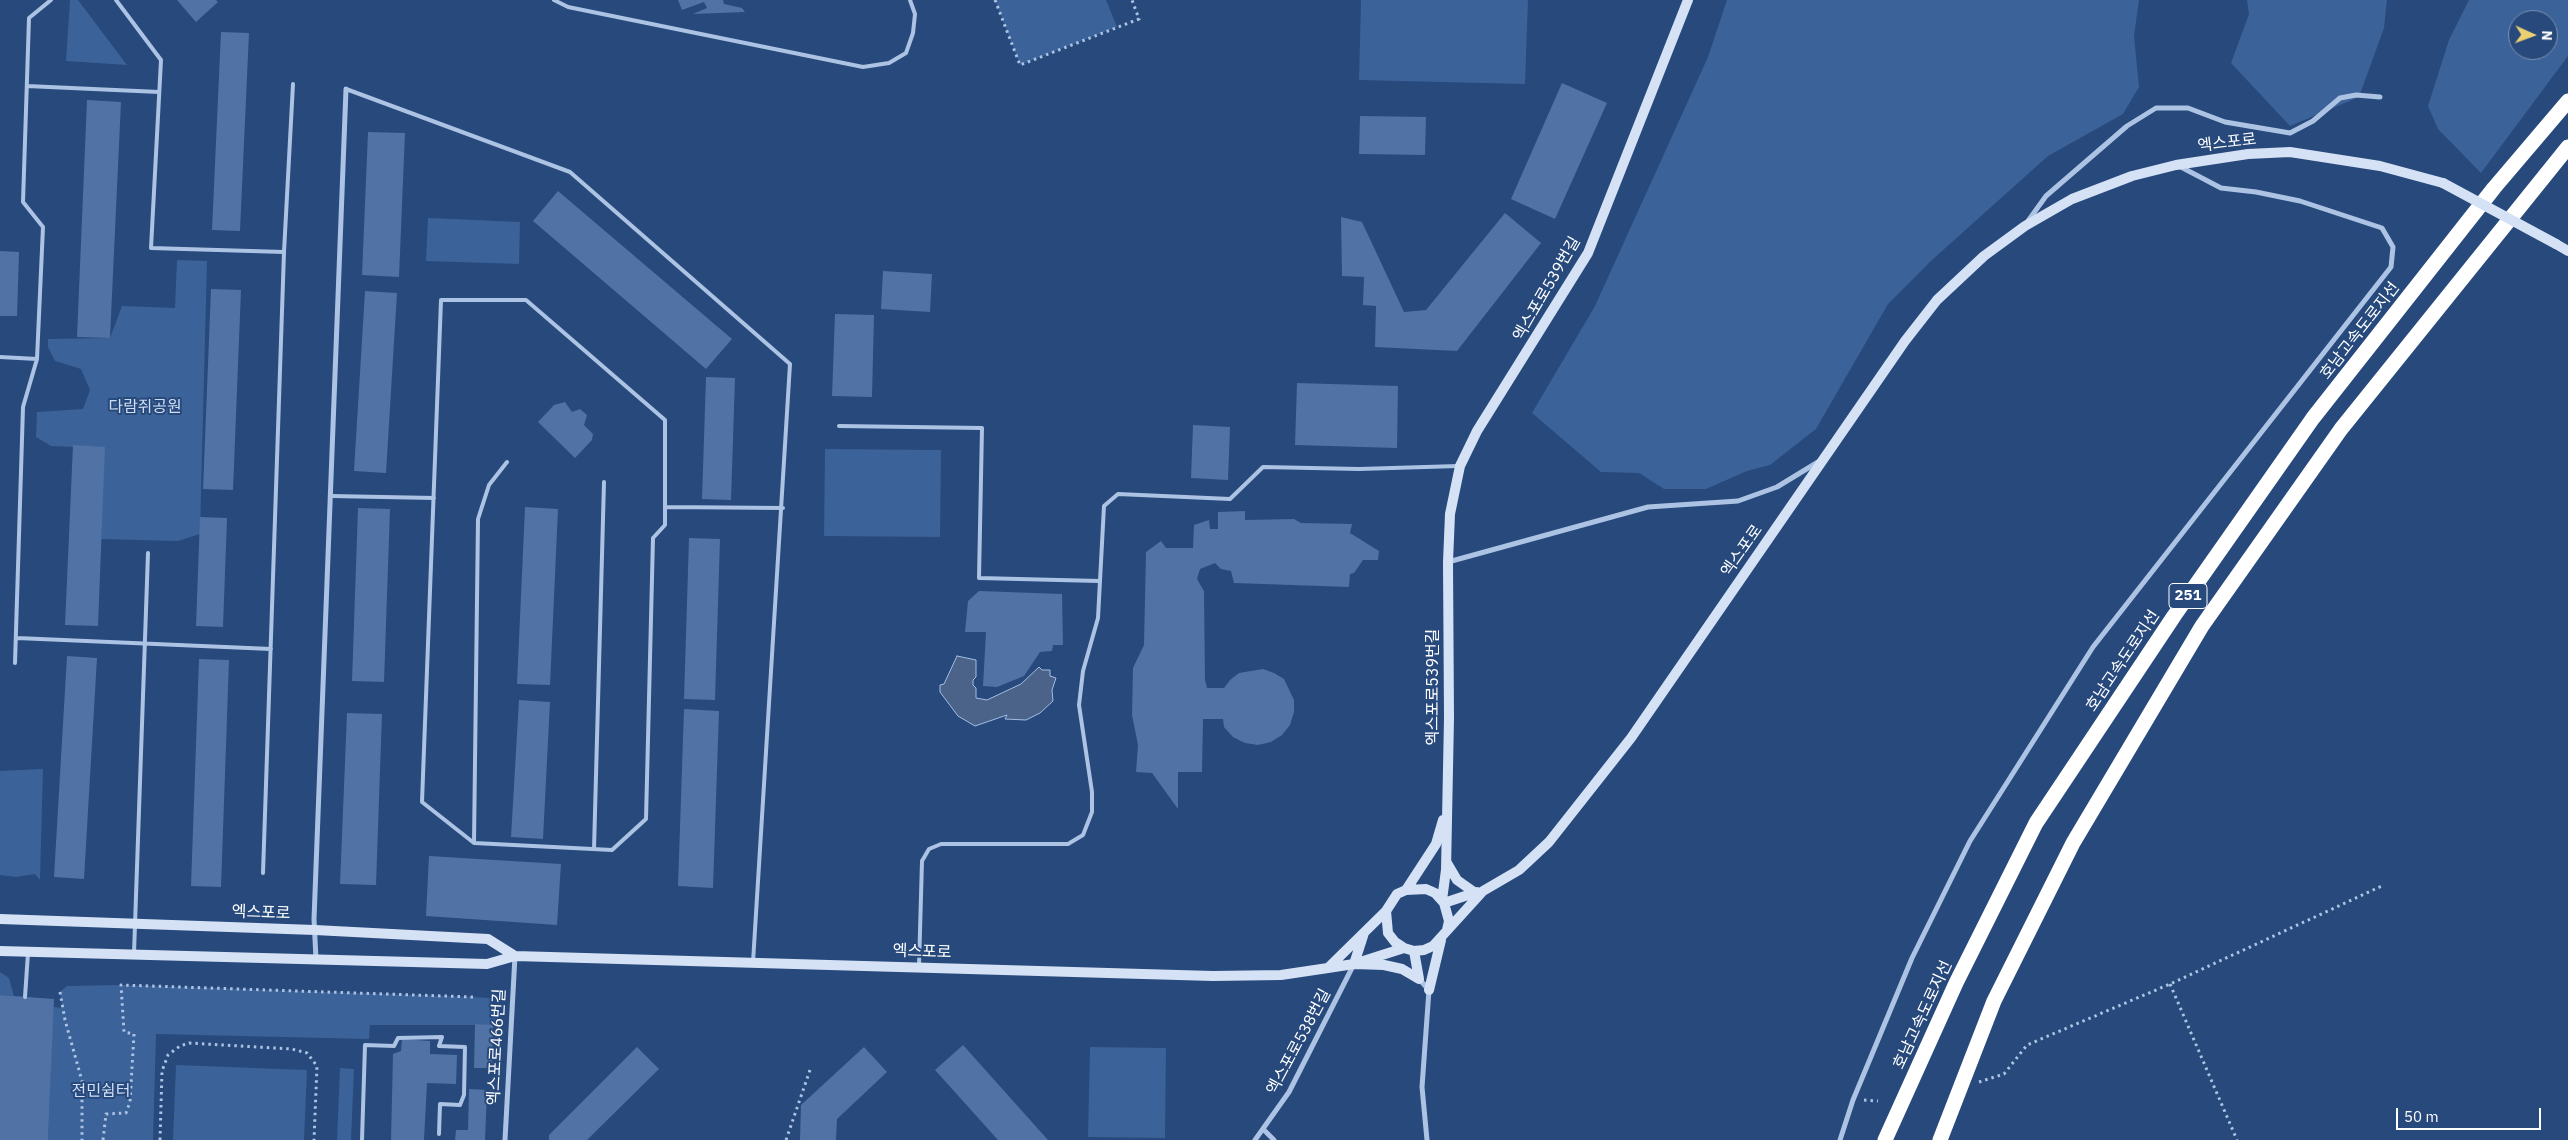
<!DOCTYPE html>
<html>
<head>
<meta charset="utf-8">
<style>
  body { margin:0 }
  #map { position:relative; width:2568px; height:1140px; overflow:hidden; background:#27497c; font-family:"IBM Plex Sans",sans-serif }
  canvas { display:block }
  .north { position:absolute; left:2508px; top:10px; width:50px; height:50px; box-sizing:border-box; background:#27497c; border:1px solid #7d92b0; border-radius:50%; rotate:92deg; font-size:14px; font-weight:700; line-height:20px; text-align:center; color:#fff }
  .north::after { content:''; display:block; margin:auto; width:18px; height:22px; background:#ecce73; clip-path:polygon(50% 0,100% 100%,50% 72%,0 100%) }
  .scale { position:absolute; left:2396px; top:1108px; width:145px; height:22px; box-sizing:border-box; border:2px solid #fff; border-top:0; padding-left:6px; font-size:15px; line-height:18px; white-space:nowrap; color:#fff; -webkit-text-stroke:4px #27497c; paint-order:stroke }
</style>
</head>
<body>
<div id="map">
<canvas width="2568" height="1140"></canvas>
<div class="north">N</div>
<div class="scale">50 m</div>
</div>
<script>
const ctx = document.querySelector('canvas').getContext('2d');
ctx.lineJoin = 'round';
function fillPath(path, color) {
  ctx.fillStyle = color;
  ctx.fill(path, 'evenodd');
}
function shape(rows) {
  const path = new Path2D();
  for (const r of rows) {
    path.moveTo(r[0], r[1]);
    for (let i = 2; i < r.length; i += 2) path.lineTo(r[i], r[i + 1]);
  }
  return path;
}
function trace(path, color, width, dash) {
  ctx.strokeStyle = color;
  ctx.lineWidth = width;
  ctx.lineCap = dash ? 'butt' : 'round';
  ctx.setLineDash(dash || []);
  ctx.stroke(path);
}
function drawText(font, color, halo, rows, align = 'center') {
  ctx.font = font + ' "IBM Plex Sans","Noto Sans KR",sans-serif';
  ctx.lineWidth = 4;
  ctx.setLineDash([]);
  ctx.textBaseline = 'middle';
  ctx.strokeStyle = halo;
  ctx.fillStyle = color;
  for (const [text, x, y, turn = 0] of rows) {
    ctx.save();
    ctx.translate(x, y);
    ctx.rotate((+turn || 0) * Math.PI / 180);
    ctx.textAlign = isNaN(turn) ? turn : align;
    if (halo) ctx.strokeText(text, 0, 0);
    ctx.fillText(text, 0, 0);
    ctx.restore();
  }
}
const green = shape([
  [70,0,78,0,127,65,66,61],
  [995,0,1106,0,1117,27,1020,65],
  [1361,0,1528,0,1525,84,1359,80],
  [1727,0,2139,0,2134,36,2139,87,2123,114,2048,156,1932,260,1888,304,1816,429,1770,465,1747,471,1706,489,1664,489,1639,473,1601,472,1532,413,1595,306,1708,57],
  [2247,0,2387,0,2384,28,2359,97,2290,126,2231,63,2249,14],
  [2469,0,2568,0,2568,56,2481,173,2438,129,2428,106,2449,40],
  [2518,20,2548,20,2548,50,2518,50],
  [428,218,520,222,519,264,426,261],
  [177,260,207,261,200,534,178,541,101,539,104,448,51,446,36,437,37,412,83,409,90,390,81,369,55,361,48,347,48,339,110,338,122,306,175,308],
  [825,449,941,450,940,537,824,536],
  [43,769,40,880,35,874,16,877,0,875,0,771],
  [0,972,9,978,14,996,0,995],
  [121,985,473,997,489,998,498,1012,493,1025,370,1025,369,1039,156,1034,153,1140,48,1140,53,1007,62,1008,60,992,67,986],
  [1090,1047,1166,1048,1165,1138,1088,1137],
  [176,1065,307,1070,304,1140,173,1140],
  [340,1068,354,1069,351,1140,337,1140]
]);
const water = shape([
  [957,656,976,660,976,677,973,680,973,685,976,688,976,698,987,700,1021,684,1039,667,1042,670,1050,670,1050,676,1056,678,1052,690,1053,701,1040,713,1026,720,1005,719,1007,715,975,726,958,716,940,692,940,685,944,684,957,656]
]);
const building = shape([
  [177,0,216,0,218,2,196,22],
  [678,0,723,0,724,4,742,8,745,12,693,14,707,8,704,2,682,10],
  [221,32,249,33,240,231,212,230],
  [1562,83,1607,103,1555,219,1511,199],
  [87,100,121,102,110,338,77,337],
  [1360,116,1426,117,1425,155,1359,154],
  [368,132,405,133,399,277,362,275],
  [558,191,732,339,706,369,533,221],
  [1505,213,1541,243,1457,351,1375,347,1376,306,1363,305,1364,277,1342,276,1341,217,1362,222,1404,312,1426,310],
  [0,251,19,252,17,316,0,316],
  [883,271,932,274,930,312,881,309],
  [211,289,241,290,233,490,203,489],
  [365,291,397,293,386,473,354,471],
  [835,314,874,315,872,397,832,396],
  [706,377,735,378,731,500,702,499],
  [1297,383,1398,386,1397,448,1295,445],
  [565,402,572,412,580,409,587,415,584,425,593,434,592,440,575,458,538,422,554,405],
  [1193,425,1230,427,1228,480,1191,478],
  [73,445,105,447,98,626,65,625],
  [525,507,558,509,550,685,517,684],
  [358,508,390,509,384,682,352,681],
  [1245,511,1245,520,1294,519,1301,523,1352,524,1350,533,1379,551,1378,560,1363,560,1354,573,1350,574,1349,587,1234,583,1231,571,1221,569,1215,563,1200,569,1197,579,1204,591,1205,680,1207,688,1224,688,1230,680,1239,673,1263,669,1274,673,1284,679,1294,700,1294,712,1290,725,1282,735,1271,742,1258,745,1245,743,1233,737,1224,727,1223,719,1203,719,1202,772,1178,772,1178,809,1152,773,1136,772,1138,745,1132,715,1133,668,1144,645,1146,552,1161,541,1166,548,1193,548,1194,525,1209,520,1210,529,1218,529,1218,512],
  [200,517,227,518,223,627,196,626],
  [689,538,720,539,715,700,684,699],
  [979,591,1062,594,1063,645,1053,645,1052,651,1040,652,1024,676,997,687,983,686,986,632,965,632,968,601],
  [67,656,97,658,84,879,54,877],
  [199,659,229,660,221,887,191,886],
  [519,700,550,702,543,839,511,837],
  [684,709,719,711,713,888,678,886],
  [347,713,382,714,376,885,340,884],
  [429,856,561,864,557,925,426,916],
  [0,995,54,999,48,1140,0,1140],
  [475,1024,493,1025,492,1068,474,1068],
  [402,1039,430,1041,430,1054,457,1055,456,1084,427,1083,424,1140,391,1140,393,1054,401,1051],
  [963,1045,1048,1140,998,1140,935,1070],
  [637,1047,659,1069,587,1140,549,1140,549,1135],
  [864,1047,887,1072,837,1119,836,1140,800,1140,801,1105],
  [469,1089,487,1090,485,1140,455,1140,456,1130,468,1130]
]);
const path = shape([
  [995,0,1020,65,1139,19,1132,0],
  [2170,984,2237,1140],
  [60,992,65,1020,82,1081,82,1140],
  [1979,1082,2004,1074,2027,1045,2170,984,2384,885],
  [1864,1100,1878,1101],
  [103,1140,106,1114,126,1113,130,1102,134,1034,124,1032,121,985,473,997],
  [160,1140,162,1071,168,1055,180,1046,189,1043,292,1049,307,1053,317,1066,314,1140],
  [786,1140,810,1070]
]);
const lane = shape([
  [116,0,161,60,151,248,284,252],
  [554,0,568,7,863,67,889,63,906,53,913,33,915,14,910,0],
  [27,86,159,92],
  [346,89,570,172,790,364,753,962],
  [441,300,526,300,665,420,665,525,653,538,646,819,612,850,474,843,422,802,441,300],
  [0,357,37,359],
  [839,426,982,428,979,578,1099,581],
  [331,496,434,498],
  [665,507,783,508],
  [17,638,271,649],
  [15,663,23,407,37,359,43,227,23,202,29,18,51,0],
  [474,843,478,519,489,485,507,462],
  [594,849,604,482],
  [263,873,284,252,293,84],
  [134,953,148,553],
  [919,966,922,861,929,849,941,844,1068,844,1083,835,1092,812,1092,792,1079,705,1083,671,1098,618,1104,506,1118,494,1230,499,1263,467,1359,469,1458,466],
  [25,997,28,953],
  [362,1140,365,1045,394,1046,398,1038,442,1037,439,1046,465,1047,464,1095,460,1105,440,1104,439,1134]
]);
const street = shape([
  [2028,221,2046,196,2127,126,2156,108,2188,108,2225,122,2290,133,2313,121,2340,98,2356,95,2380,97],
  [1448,562,1648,507,1738,501,1777,487,1818,462],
  [316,959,314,919,346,89],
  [1419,979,1429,990,1422,1087,1427,1140],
  [1263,1129,1274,1140],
  [505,1140,515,956],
  [1255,1140,1289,1092,1354,964],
  [1840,1140,1853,1100,1912,958,1970,841,2093,647,2391,267,2393,247,2382,228,2300,201,2256,192,2221,188,2179,166]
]);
const secondary = shape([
  [2556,244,2568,251],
  [1447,863,1457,880,1474,892],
  [1406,890,1436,844,1443,820],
  [1442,900,1446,870,1449,718,1448,562,1450,514,1460,466,1477,431,1588,253,1688,0],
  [1444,903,1477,892],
  [0,919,315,930,488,939,515,956],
  [1447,930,1449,921,1444,903,1435,893,1426,889,1406,890,1397,894,1386,911,1388,933,1395,942,1404,948,1414,951,1424,950,1433,946,1483,891,1519,870,1549,842,1631,738,1905,341,1937,300,1984,256,2025,226,2072,199,2132,176,2176,165,2248,154,2290,152,2380,166,2443,183],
  [1364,933,1354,964,1384,965,1402,969,1419,979],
  [0,951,487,964,515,956,1213,976,1281,975,1328,968,1354,964,1404,948],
  [1414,951,1419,979],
  [1329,967,1386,911],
  [1429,990,1441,940]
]);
const highway = shape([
  [1885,1140,1956,983,2036,823,2174,616,2313,418,2494,188,2568,101],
  [1940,1140,1994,1001,2073,843,2202,626,2341,429,2568,147]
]);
const secondaryBridge = shape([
  [2443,183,2556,244]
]);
const shields = [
  [2188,596,38]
];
const shieldNames = [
  ["251",2188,596]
];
const streetNames = [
  ["엑스포로",2227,143,-7],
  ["엑스포로539번길",1547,289,-60],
  ["호남고속도로지선",2360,331,-52],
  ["엑스포로",1742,551,-55],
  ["호남고속도로지선",2123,661,-56],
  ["엑스포로539번길",1433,687,-90],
  ["엑스포로",261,913,2],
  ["엑스포로",922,952,2],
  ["호남고속도로지선",1923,1015,-65],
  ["엑스포로538번길",1299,1042,-62],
  ["엑스포로466번길",497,1047,-87]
];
const parkNames = [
  ["다람쥐공원",145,407],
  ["전민쉼터",101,1091]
];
fillPath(green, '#3b6299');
fillPath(water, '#4b6388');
trace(water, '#a1bee4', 1);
fillPath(building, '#5072a4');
trace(path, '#acc3e4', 3, [2.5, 4]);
trace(lane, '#acc3e4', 4);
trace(street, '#acc3e4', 5);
trace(secondary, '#d5e1f4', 10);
trace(highway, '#fff', 15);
trace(secondaryBridge, '#d5e1f4', 10);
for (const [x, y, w] of shields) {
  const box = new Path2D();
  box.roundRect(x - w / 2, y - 12.5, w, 25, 4);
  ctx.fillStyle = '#27497c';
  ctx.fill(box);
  trace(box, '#fff', 1);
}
drawText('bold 15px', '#fff', null, shieldNames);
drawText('16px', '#fff', '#27497c', streetNames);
drawText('16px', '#cfdef4', '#27497c', parkNames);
</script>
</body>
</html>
